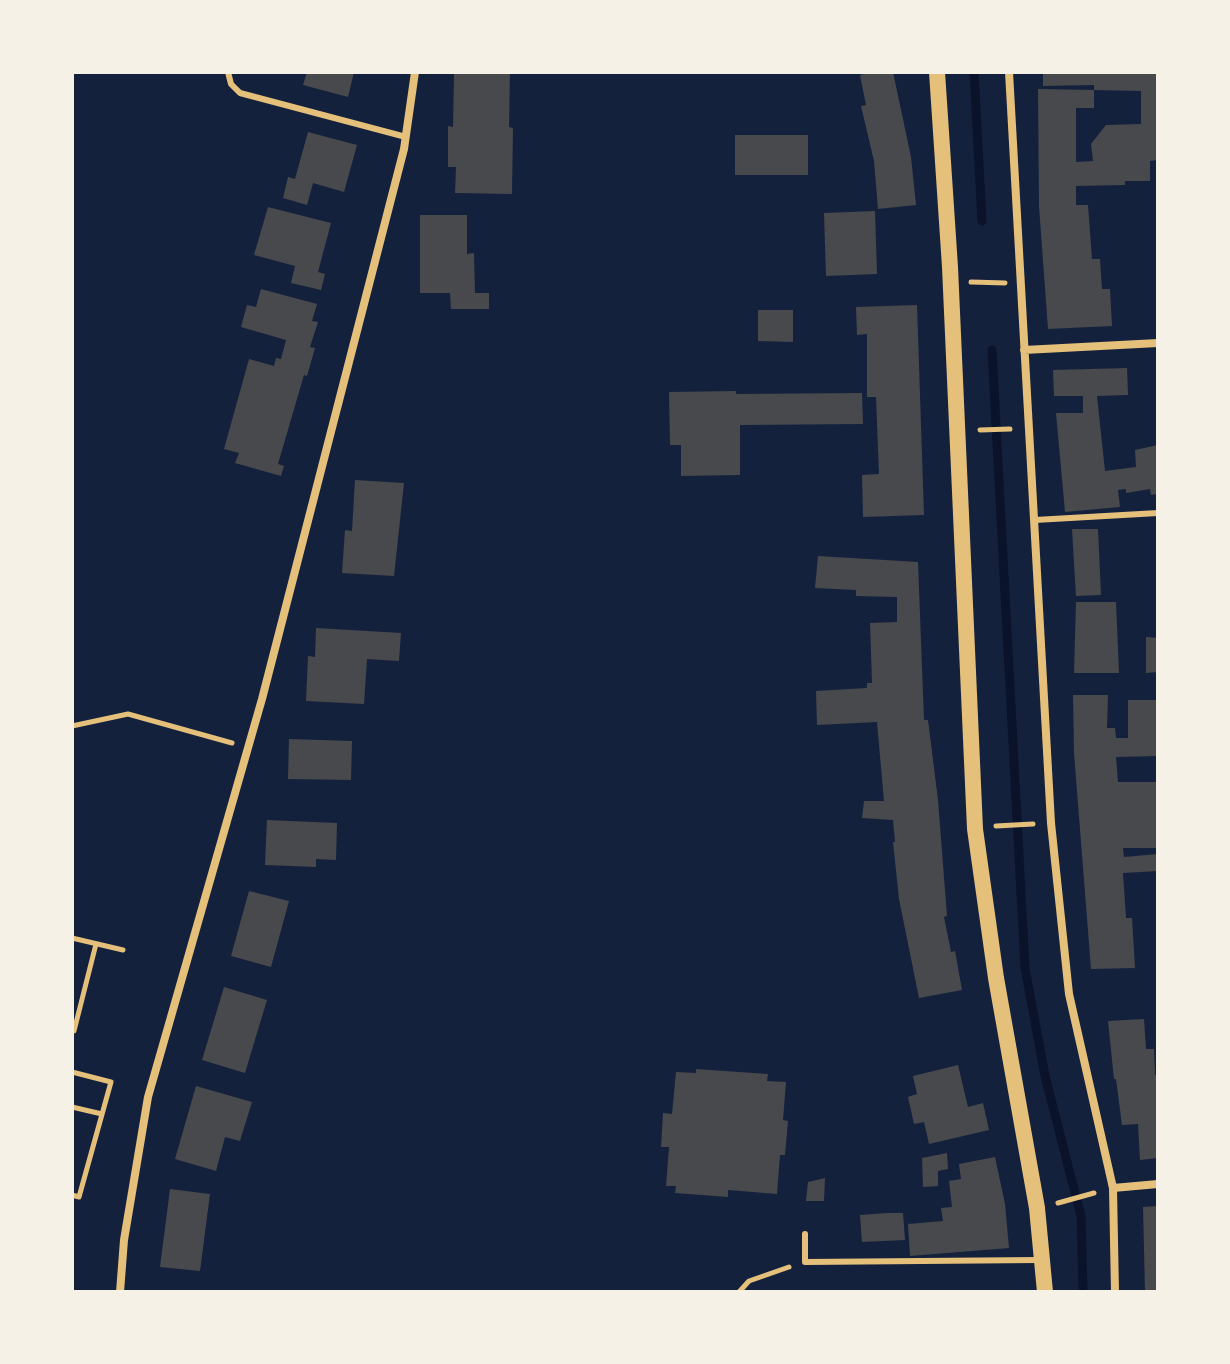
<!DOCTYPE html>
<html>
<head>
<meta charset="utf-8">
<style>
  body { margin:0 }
  #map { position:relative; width:1230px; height:1364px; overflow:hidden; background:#14213d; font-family:"Nunito Sans",sans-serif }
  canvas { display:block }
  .frame { position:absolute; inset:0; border:74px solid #f6f1e7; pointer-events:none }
</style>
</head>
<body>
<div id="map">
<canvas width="1230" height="1364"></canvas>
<div class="frame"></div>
</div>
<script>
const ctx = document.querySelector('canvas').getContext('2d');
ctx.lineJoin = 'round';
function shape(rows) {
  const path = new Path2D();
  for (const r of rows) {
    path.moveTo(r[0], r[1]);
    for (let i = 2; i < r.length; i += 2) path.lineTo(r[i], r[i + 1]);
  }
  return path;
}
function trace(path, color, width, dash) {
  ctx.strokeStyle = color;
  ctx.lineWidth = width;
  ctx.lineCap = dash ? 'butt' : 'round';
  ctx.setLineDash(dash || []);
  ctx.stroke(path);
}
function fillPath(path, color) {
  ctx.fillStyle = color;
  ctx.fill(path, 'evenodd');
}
const stream = shape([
  [974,72,982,221],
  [992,350,1025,968,1045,1076,1081,1216,1083,1292]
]);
const building = shape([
  [307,72,354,72,348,97,303,85],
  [454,72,510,72,509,127,513,128,512,194,455,193,456,167,448,167,448,126,453,127],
  [874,72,893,72,911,157,916,205,878,209,874,161,861,106,866,105,860,75],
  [1043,72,1158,72,1158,160,1150,161,1150,181,1125,181,1125,185,1076,186,1076,205,1088,205,1092,259,1100,259,1102,289,1110,289,1112,326,1048,329,1039,206,1038,89,1094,90,1094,108,1076,108,1076,162,1093,161,1091,144,1106,125,1141,124,1141,91,1094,90,1094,85,1043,86],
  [308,132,357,145,344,192,313,183,307,205,283,198,288,177,295,179],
  [735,135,808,135,808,175,735,175],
  [268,207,331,223,318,272,325,274,321,290,291,283,295,266,254,255],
  [875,211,877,274,826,276,824,213],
  [420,215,467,215,467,254,474,253,475,293,489,293,489,309,451,309,450,293,420,293],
  [261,289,317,304,312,321,318,322,310,347,315,348,307,376,304,375,278,464,284,466,281,476,235,463,239,453,224,449,249,359,274,366,276,358,281,359,286,340,241,327,247,305,256,307],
  [917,305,924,515,863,517,862,475,879,474,876,397,867,397,867,334,857,335,856,307],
  [758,310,793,310,793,342,758,341],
  [1127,368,1128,395,1097,396,1105,471,1136,467,1135,450,1158,445,1158,494,1151,495,1150,489,1126,493,1126,489,1118,490,1120,507,1065,512,1056,413,1083,413,1083,396,1054,396,1053,370],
  [736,391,736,394,862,393,863,424,740,425,740,475,681,476,681,445,670,445,669,392],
  [355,480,404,483,394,576,342,573,345,530,352,531],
  [1072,529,1098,529,1101,595,1076,596],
  [818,556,918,562,924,720,928,720,938,800,947,916,944,917,951,952,955,951,962,990,919,998,899,899,893,842,895,842,893,820,862,818,864,801,884,801,877,722,817,725,816,691,867,688,867,683,872,683,870,623,897,622,897,597,856,596,856,590,815,588],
  [1076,602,1116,602,1119,673,1074,673],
  [316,628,401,633,399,661,367,659,364,704,306,701,308,656,315,657],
  [1146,637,1158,638,1158,672,1146,673],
  [1073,695,1108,695,1107,728,1115,728,1116,738,1128,738,1128,700,1158,700,1158,756,1116,757,1118,782,1158,782,1158,848,1123,848,1124,857,1158,854,1158,871,1123,873,1126,918,1132,918,1135,968,1091,969,1074,753],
  [289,739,352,741,351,780,288,779],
  [267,820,337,823,336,860,316,859,316,867,265,865],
  [249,891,289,901,271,967,231,956],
  [224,987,267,1000,245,1073,202,1060],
  [1144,1019,1146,1049,1154,1049,1155,1075,1158,1075,1158,1158,1140,1160,1138,1124,1122,1125,1116,1079,1114,1079,1108,1021],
  [958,1065,968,1107,983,1103,989,1130,929,1144,924,1122,914,1124,908,1097,917,1094,913,1076],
  [696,1069,768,1074,767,1081,786,1082,783,1120,788,1121,785,1155,780,1155,777,1194,728,1190,728,1197,675,1193,676,1186,666,1186,669,1147,661,1147,663,1113,672,1114,676,1072,696,1073],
  [196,1086,252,1102,240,1141,225,1137,216,1171,175,1159],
  [947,1153,948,1169,938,1171,938,1186,923,1187,922,1158],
  [995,1157,1005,1204,1009,1248,910,1256,908,1224,943,1221,941,1208,952,1207,949,1181,961,1179,959,1164],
  [825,1178,824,1201,806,1201,808,1182],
  [170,1189,210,1194,200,1271,160,1267],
  [1158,1206,1158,1292,1145,1292,1143,1207],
  [887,1213,903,1213,905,1240,862,1242,860,1215]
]);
const path = shape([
  [971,282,1005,283],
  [980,430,1010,429],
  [72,726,128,714,232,743],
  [996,826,1033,824],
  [72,938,123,950],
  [72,1031,74,1031,96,944],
  [72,1072,111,1082,79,1197,72,1195],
  [72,1107,102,1114],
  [1058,1203,1094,1193],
  [739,1292,749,1281,789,1267]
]);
const service = shape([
  [228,72,231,84,240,93,406,137],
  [1035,520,1158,513],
  [805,1234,805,1262,1038,1260]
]);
const minor = shape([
  [1009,72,1051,823,1069,994,1113,1188,1115,1292],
  [1024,350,1158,343],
  [1113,1188,1158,1184],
  [120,1292,124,1240,148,1097,262,699,404,149,415,72]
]);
const secondary = shape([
  [937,72,950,267,975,829,996,978,1037,1208,1045,1292]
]);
trace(stream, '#0b132b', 9);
fillPath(building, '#48494c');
trace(path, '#e5c07b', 5);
trace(service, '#e5c07b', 6);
trace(minor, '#e5c07b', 8);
trace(secondary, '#e5c07b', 16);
</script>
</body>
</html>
